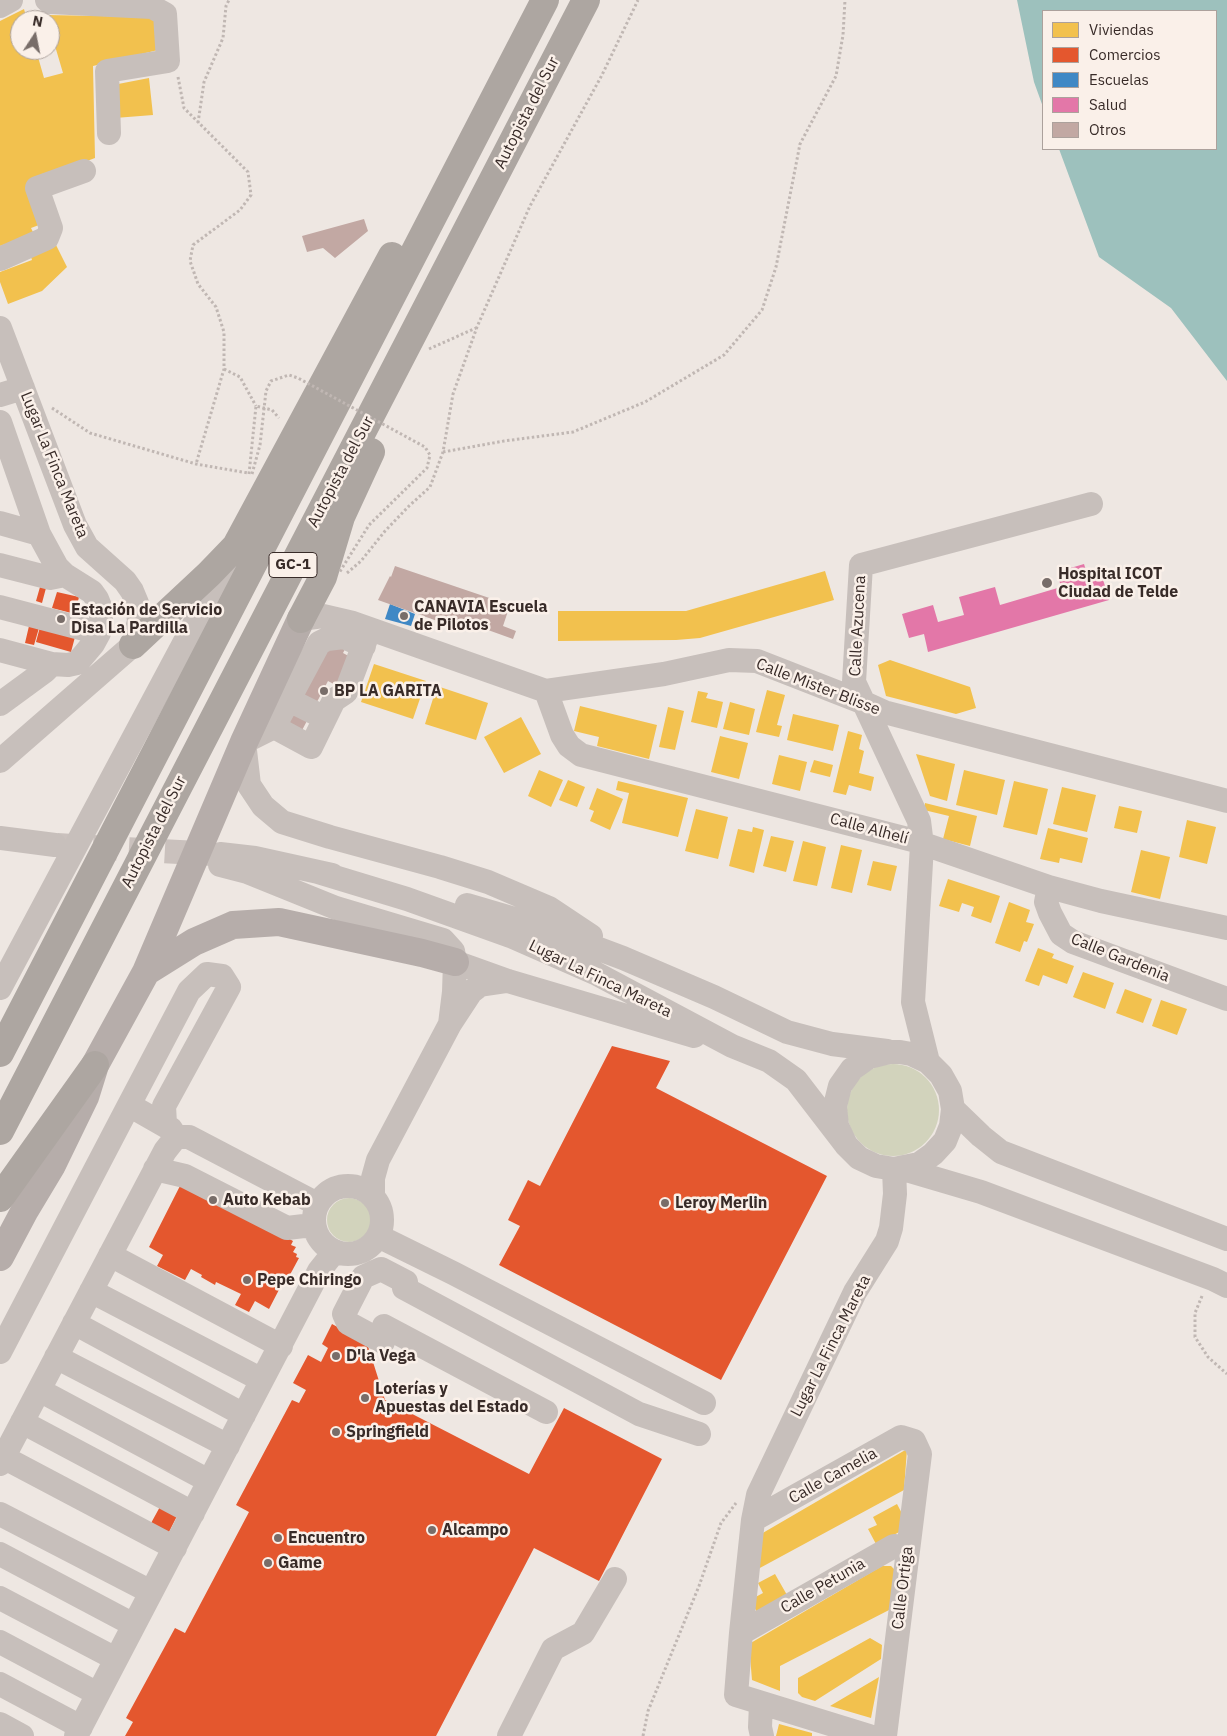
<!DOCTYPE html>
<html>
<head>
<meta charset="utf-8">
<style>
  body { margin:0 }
  #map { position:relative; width:1227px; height:1736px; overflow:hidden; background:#eee7e2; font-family:"IBM Plex Sans",sans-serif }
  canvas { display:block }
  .legend { position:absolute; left:1042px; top:10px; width:175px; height:140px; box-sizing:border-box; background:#faf0e9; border:1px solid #aca19c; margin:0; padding:6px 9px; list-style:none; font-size:15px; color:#382b28 }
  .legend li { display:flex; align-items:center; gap:10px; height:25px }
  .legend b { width:25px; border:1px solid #aca19c }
  .north { position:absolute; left:10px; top:10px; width:50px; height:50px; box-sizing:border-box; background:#faf0e9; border:1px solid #aca19c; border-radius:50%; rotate:11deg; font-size:14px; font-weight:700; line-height:20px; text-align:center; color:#382b28 }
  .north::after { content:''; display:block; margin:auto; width:18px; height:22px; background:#786d69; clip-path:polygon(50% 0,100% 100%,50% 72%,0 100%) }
</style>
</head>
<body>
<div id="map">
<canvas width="1227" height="1736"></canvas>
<ul class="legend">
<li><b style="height:14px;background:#f2c14e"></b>Viviendas</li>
<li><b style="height:14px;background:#e4572e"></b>Comercios</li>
<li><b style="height:14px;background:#3f88c5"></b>Escuelas</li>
<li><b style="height:14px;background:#e377a8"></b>Salud</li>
<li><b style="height:14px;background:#c2a8a3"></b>Otros</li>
</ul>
<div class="north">N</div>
</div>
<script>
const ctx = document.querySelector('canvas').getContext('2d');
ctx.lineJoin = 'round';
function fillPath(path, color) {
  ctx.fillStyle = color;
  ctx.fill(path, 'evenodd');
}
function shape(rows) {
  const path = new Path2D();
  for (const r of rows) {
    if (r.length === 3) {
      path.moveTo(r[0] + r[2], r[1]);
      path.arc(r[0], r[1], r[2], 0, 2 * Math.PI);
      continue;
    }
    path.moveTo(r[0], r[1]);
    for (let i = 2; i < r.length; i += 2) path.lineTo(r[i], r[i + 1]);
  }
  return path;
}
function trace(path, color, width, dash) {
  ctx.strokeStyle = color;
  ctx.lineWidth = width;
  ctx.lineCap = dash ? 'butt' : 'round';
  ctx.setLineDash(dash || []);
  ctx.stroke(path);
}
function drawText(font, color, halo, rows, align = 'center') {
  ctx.font = font + ' "IBM Plex Sans",sans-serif';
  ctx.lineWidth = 5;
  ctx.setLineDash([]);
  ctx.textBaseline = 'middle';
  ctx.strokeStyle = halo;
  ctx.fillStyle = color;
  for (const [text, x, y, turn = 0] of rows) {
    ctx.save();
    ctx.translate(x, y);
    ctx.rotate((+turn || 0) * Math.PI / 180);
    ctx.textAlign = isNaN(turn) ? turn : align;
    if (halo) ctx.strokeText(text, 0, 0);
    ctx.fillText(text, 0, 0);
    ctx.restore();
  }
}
const green = shape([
  [893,1110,46],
  [349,1220,22]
]);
const water = shape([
  [1017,0,1227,0,1227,381,1171,308,1099,257,1059,149,1216,149,1216,11,1043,11,1043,107,1034,82]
]);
const homes = shape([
  [24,9,27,20,20,20,20,50,36,50,44,78,63,73,50,29,50,20,47,20,46,15,155,17,162,49,93,66,95,158,26,184,40,219,39,225,31,228,34,234,0,246,0,21],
  [149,78,153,115,115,118,113,85],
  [56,245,67,267,42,291,8,304,0,282,0,272,32,260,30,254],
  [825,571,834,600,700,638,676,640,558,641,558,611,686,611],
  [890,660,970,687,976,708,956,714,886,696,878,665],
  [374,664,426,681,413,719,361,702],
  [437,686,488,703,476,740,425,724],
  [767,690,785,695,777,725,782,726,779,737,756,732],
  [698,691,708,693,706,698,723,702,717,728,691,722],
  [730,702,755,709,749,735,723,729],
  [580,706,657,725,649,759,597,746,599,737,574,731],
  [668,707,684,711,675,750,659,747],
  [793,714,839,725,833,751,787,740],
  [521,717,541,754,504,773,484,737],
  [848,731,862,735,859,749,864,751,859,773,874,777,871,791,849,785,846,795,833,792],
  [720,736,748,743,739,779,711,772],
  [916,754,955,764,947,801,930,796],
  [779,755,807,762,800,791,772,784],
  [814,760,833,765,830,777,810,772],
  [539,770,563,780,551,807,528,796],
  [964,770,1005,780,997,815,956,805],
  [568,780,585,787,577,807,559,800],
  [618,781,688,798,678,837,622,823,629,793,616,790],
  [1014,781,1048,789,1037,835,1003,827],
  [1062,787,1096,795,1087,832,1053,824],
  [597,788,623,799,610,830,590,821,594,811,589,809],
  [925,803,977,816,970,846,943,839,949,816,924,810],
  [1119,806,1142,811,1137,833,1114,828],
  [696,809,728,817,718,859,685,851],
  [1187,820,1216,827,1207,864,1179,857],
  [753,827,764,830,754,873,729,866,738,829,752,832],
  [1048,828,1088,838,1082,863,1060,858,1059,863,1040,859],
  [771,836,794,841,786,872,763,866],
  [803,841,826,847,817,886,793,881],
  [841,845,862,850,852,893,831,888],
  [1141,850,1170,857,1160,899,1131,892],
  [873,861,897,866,891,891,867,885],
  [948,879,1000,896,991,923,971,916,974,907,962,903,959,912,939,906],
  [1009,902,1030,910,1026,922,1034,924,1027,942,1024,941,1020,952,995,943],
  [1038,948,1054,954,1052,958,1074,966,1067,984,1043,975,1039,986,1025,981],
  [1083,972,1114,983,1105,1009,1073,997],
  [1125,989,1152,999,1143,1023,1116,1013],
  [1161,1000,1187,1009,1177,1035,1152,1026],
  [907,1449,904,1490,758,1569,761,1534],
  [897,1504,909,1527,876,1544,868,1529,877,1525,873,1517],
  [882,1566,891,1566,896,1571,891,1609,780,1666,780,1691,752,1680,749,1644],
  [775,1574,787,1595,757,1612,750,1600,763,1593,758,1583],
  [870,1638,882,1645,881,1659,815,1701,802,1697,798,1693,798,1678],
  [879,1677,871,1718,830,1706],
  [779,1724,812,1733,812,1736,776,1736]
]);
const shops = shape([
  [40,587,46,588,42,603,36,601],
  [57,592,79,597,75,614,52,608],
  [29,626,39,628,34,645,25,643],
  [40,627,75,637,71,652,36,642],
  [612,1046,670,1061,656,1088,827,1176,721,1380,499,1265,520,1226,508,1220,528,1180,540,1186],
  [183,1180,293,1241,291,1245,296,1247,293,1252,297,1254,296,1257,299,1258,285,1284,283,1282,269,1309,255,1301,249,1312,235,1305,241,1294,216,1282,215,1285,201,1277,202,1275,191,1269,185,1280,157,1266,163,1255,149,1247],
  [332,1324,367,1343,385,1400,529,1474,564,1408,662,1459,599,1581,534,1548,436,1736,125,1736,133,1722,126,1718,175,1628,185,1633,249,1512,236,1505,292,1400,299,1403,306,1390,293,1383,308,1355,321,1362,328,1348,322,1344],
  [162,1503,179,1512,168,1534,150,1525]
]);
const schools = shape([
  [390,604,415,614,411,626,385,619]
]);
const health = shape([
  [1084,564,1089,580,1102,576,1109,600,928,652,924,634,909,638,902,614,933,605,938,622,964,615,959,597,995,587,1000,605,1061,587,1057,572]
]);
const building = shape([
  [364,219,368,231,335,258,323,248,307,252,302,236],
  [395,566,510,605,503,626,516,631,513,639,488,630,488,627,476,623,475,625,463,621,460,629,378,600,390,576,391,577],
  [332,635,348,643,343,653,356,660,341,688,328,681,299,736,284,728]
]);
const minorTunnel = shape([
  [57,845,213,854]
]);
const path = shape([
  [178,77,184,108,248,172,251,195,240,210,193,245,190,261,198,284,216,307,224,332,224,369,196,464],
  [198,123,204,82,223,38,226,6,229,0],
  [429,349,476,328],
  [224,369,240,377,256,406],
  [52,408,90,433,196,464,248,473],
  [443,452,504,441,573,432,645,402,724,355,762,310,776,267,800,144,836,76,843,35,845,0],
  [249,474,256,406,272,410,279,418],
  [347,573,361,561,385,531,409,506,430,487,443,452,453,394,477,327,530,206,602,75,638,0],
  [1202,1296,1195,1313,1195,1337,1208,1357,1227,1374],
  [643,1736,648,1711,699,1586,721,1523,736,1503]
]);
const minor = shape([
  [47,0,50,2,152,7,165,14,168,61,107,71,109,133],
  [0,6,11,0],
  [0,259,47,238,51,228,37,188,84,171],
  [0,328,75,525,87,547,125,581,132,591,137,603,139,621,133,645,0,761],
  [0,395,23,388],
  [0,422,39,534,57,567,65,575,92,592,97,599,101,609,101,621,99,633,93,644,77,663,68,665,52,664,0,650],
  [0,523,39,534],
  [0,565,50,578,65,575],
  [0,607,99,633],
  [301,619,323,616,353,623,546,691,664,674,729,660,757,661,862,702,884,712,1227,801],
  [364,646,344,637,327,639,319,643,274,727,244,742,249,785,263,806,282,822,330,837,440,867,488,882,549,908,591,936],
  [546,691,562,735,569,746,581,755,912,840,1049,887,1101,901,1227,928],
  [289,700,325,718],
  [0,704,45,671,52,664],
  [274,727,311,747,334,700,346,692,369,631],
  [0,838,55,845],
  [220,854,255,858,332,875],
  [220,865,247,872,336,908,443,940,453,951,455,962,454,992,450,1024],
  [318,872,407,899,513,937,595,973,732,1046,769,1061,796,1080,846,1145,859,1158,876,1166,894,1169,919,1164,933,1154,945,1141,951,1126,953,1109,950,1091,941,1075,928,1062,911,1054,900,1052,889,1052,869,1057,852,1069,840,1086,835,1106,837,1126,846,1145],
  [1049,887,1046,902,1050,913,1061,934,1073,942,1227,999],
  [467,905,535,925,623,958,714,997,787,1032,832,1044,887,1051],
  [455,962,508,981,694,1036],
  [0,988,228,561],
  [928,1062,913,1002,922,845,919,821,854,682,861,565,1091,504],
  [129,1105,189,991,207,974,222,976,229,987,164,1106,165,1124],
  [953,1109,981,1136,1001,1152,1227,1239],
  [176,1137,189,1137,317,1204],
  [155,1169,185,1176,287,1228,304,1226,314,1227],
  [903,1169,981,1192,1213,1279,1227,1286],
  [348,1220,34],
  [373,1197,373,1178,378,1160,450,1024,471,992,480,985,507,981],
  [378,1236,453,1273,704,1403],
  [110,1255,281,1346],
  [404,1288,639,1414,699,1434],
  [91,1291,262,1380],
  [74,1323,244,1415],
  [384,1326,546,1412],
  [383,1342,348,1323,344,1314,363,1277,381,1269,406,1282],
  [0,1352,129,1105,171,1129,176,1137],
  [56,1357,228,1446],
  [39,1390,209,1481],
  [22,1422,193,1513],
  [3,1457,175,1548],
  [0,1464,165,1151,176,1137],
  [0,1514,151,1592],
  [753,1520,901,1437,914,1441,920,1454,885,1736],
  [0,1554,134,1625],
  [0,1598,116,1659],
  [741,1633,894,1546,908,1548],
  [0,1642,98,1694],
  [0,1684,81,1727],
  [761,1704,760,1727,762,1736],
  [0,1724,22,1736],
  [76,1736,319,1271,335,1251],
  [509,1736,553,1649,583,1633,615,1579],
  [869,1736,736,1695,741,1633,753,1520,758,1495,855,1292,887,1241,891,1228,895,1194,894,1169]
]);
const major = shape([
  [146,972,194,942,233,925,279,922,422,953,455,962],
  [0,1257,25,1210,52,1165,85,1097,95,1065,146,972,244,742,301,619]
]);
const highway = shape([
  [301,619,323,577,341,517,371,452],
  [133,645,209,574,236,546,392,256],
  [0,1053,545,0],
  [0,1131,586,0],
  [0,1198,95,1065]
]);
const pathBridge = shape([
  [252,474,260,445,266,391,271,381,289,375,298,378,425,447,430,455,427,468,369,525,339,573]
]);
const markers = [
  [1047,583,6,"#786d69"],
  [404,616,5,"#786d69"],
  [61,619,5,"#786d69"],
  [324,691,5,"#786d69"],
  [213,1200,5,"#786d69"],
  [665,1203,5,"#786d69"],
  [247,1280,5,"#786d69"],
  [336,1356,5,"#786d69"],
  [365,1398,5,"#786d69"],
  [336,1432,5,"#786d69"],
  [432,1530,5,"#786d69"],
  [278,1538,5,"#786d69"],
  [268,1563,5,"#786d69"]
];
const shields = [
  [293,565,48]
];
const shieldNames = [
  ["GC-1",293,565]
];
const streetNames = [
  ["Autopista del Sur",527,113,-63],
  ["Lugar La Finca Mareta",54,465,68],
  ["Autopista del Sur",341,472,-62],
  ["Calle Azucena",858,626,-87],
  ["Calle Mister Blisse",818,687,21],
  ["Calle Alhelí",869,829,15],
  ["Autopista del Sur",154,832,-63],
  ["Calle Gardenia",1120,958,22],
  ["Lugar La Finca Mareta",600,979,26],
  ["Lugar La Finca Mareta",831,1346,-63],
  ["Calle Camelia",833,1476,-29],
  ["Calle Petunia",823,1586,-30],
  ["Calle Ortiga",903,1588,-83]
];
const poiNames = [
  ["Hospital ICOT",1058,574],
  ["Ciudad de Telde",1058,592],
  ["CANAVIA Escuela",414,607],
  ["de Pilotos",414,625],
  ["Estación de Servicio",71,610],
  ["Disa La Pardilla",71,628],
  ["BP LA GARITA",334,691],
  ["Auto Kebab",223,1200],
  ["Leroy Merlin",675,1203],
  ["Pepe Chiringo",257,1280],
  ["D'la Vega",346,1356],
  ["Loterías y",375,1389],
  ["Apuestas del Estado",375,1407],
  ["Springfield",346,1432],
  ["Alcampo",442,1530],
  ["Encuentro",288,1538],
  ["Game",278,1563]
];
fillPath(green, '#d2d3bc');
fillPath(water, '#9dc1bd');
fillPath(homes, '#f2c14e');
fillPath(shops, '#e4572e');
fillPath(schools, '#3f88c5');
fillPath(health, '#e377a8');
fillPath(building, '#c2a8a3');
trace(minorTunnel, '#cac1bd', 24, [24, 12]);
trace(path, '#c0b7b3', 3, [2.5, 2.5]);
trace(minor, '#c7bfbb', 24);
trace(major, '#b6adaa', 28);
trace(highway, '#ada6a1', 28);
trace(pathBridge, '#c0b7b3', 3, [2.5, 2.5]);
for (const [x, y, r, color] of markers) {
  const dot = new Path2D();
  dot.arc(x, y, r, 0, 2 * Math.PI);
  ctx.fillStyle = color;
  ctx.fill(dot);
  trace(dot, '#faf0e9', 2);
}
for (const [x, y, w] of shields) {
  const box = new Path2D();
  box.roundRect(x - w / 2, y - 12.5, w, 25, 4);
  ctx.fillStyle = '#faf0e9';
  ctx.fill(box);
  trace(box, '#382b28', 1);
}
drawText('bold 15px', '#382b28', null, shieldNames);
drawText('16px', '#382b28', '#faf0e9', streetNames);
drawText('bold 16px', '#382b28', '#faf0e9', poiNames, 'left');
</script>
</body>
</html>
